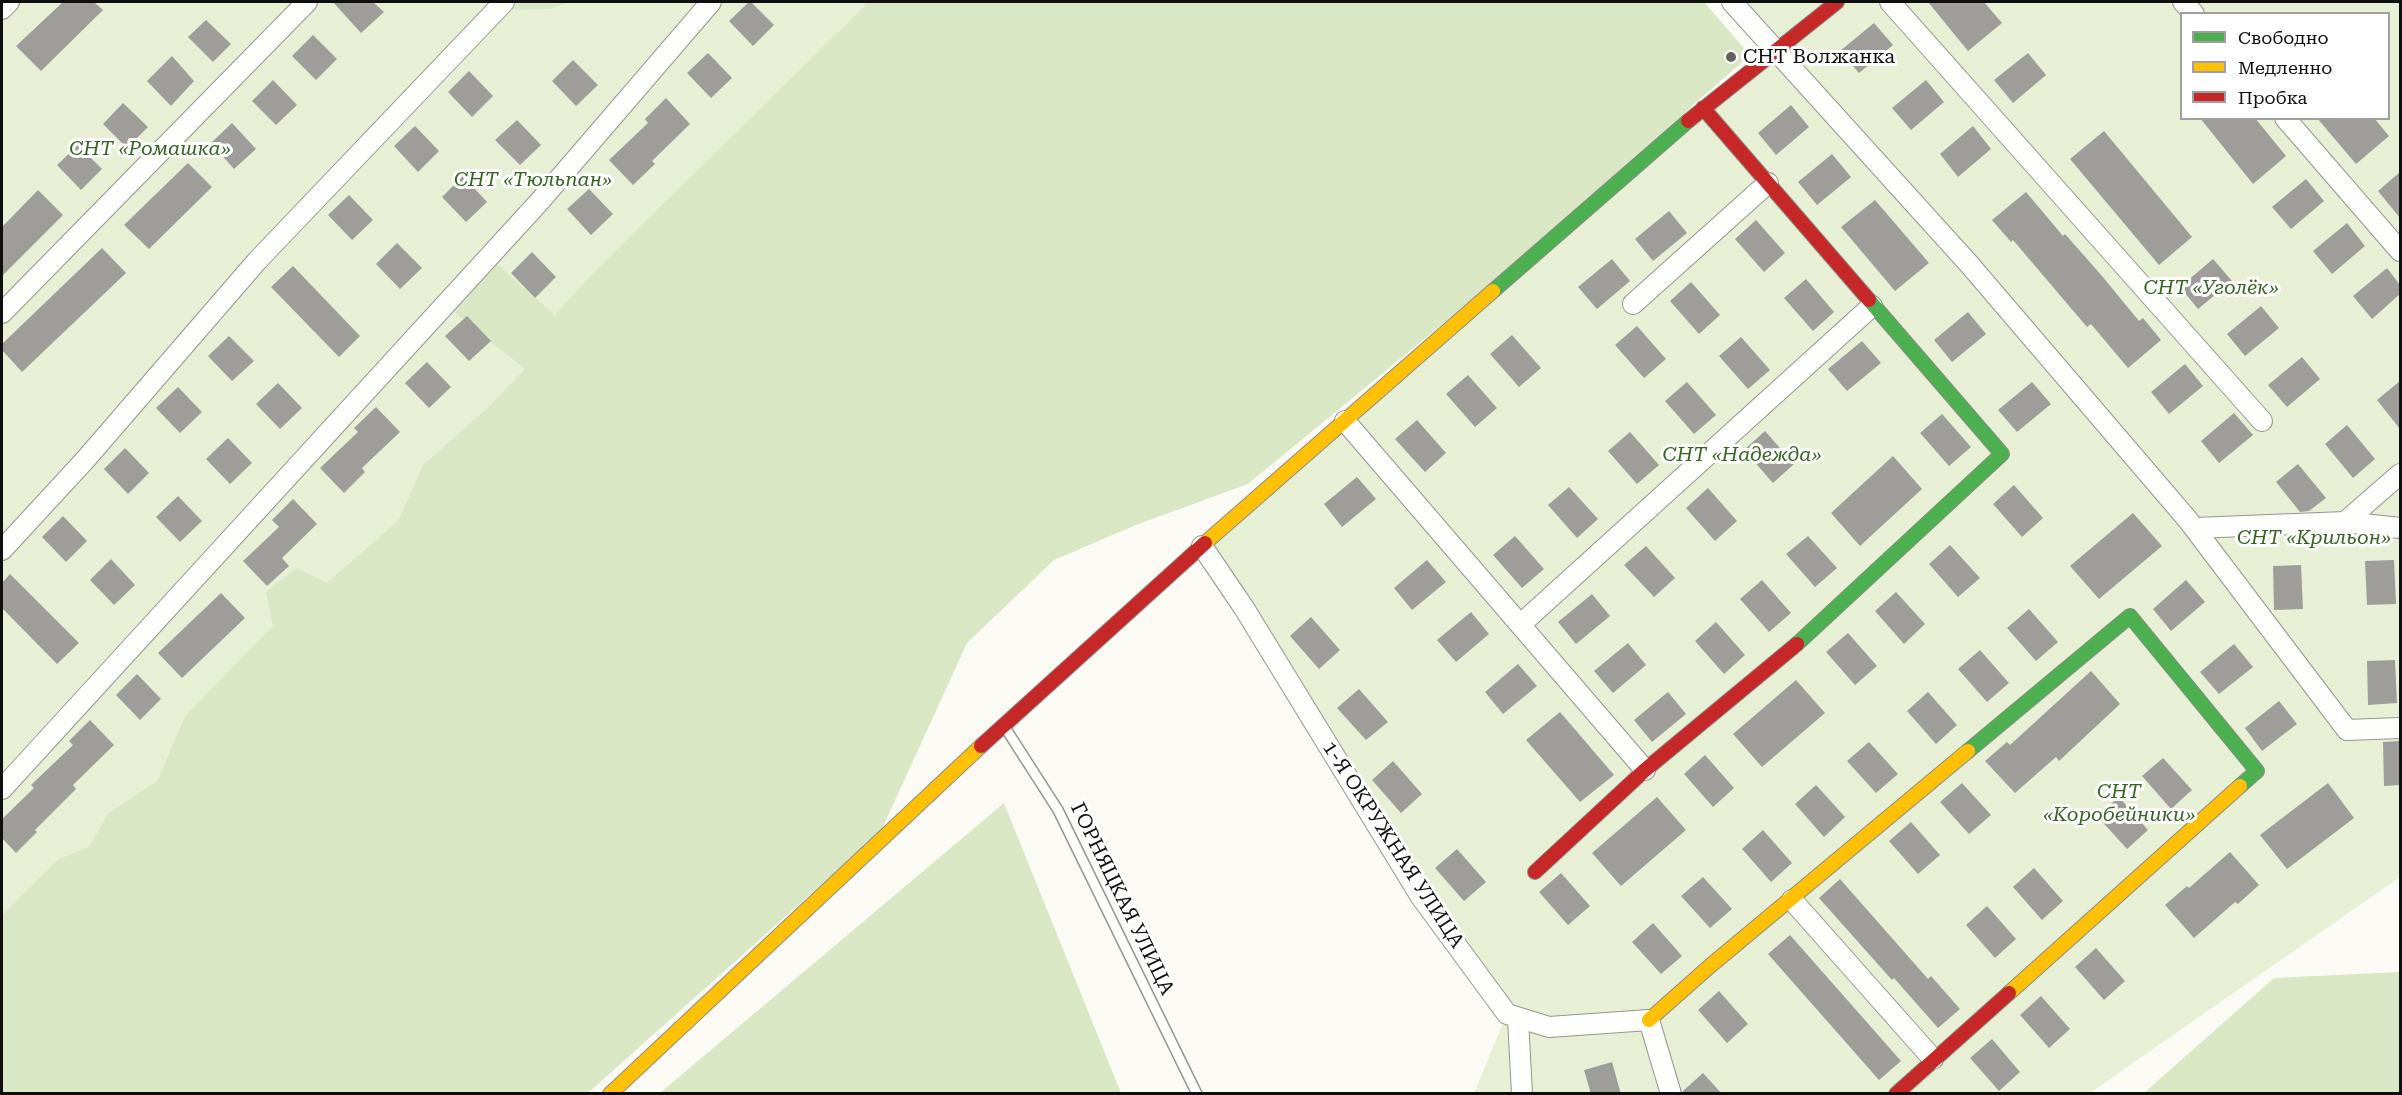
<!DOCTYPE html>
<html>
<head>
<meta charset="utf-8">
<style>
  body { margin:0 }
  #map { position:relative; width:2402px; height:1095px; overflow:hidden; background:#fbfaf4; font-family:"Roboto Serif",serif }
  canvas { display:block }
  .frame { position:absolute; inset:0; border:3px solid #0f0f0f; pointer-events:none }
  .legend { position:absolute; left:2180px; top:12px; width:210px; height:108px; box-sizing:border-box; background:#fff; border:2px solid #9f9f9f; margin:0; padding:8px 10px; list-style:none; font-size:18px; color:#0f0f0f }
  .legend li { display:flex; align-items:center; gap:12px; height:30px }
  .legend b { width:30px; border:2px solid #9f9f9f }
</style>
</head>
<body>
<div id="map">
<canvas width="2402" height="1095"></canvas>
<div class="frame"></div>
<ul class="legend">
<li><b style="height:8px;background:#4caf50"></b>Свободно</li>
<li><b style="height:8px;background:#ffc107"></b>Медленно</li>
<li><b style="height:8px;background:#c62828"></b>Пробка</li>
</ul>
</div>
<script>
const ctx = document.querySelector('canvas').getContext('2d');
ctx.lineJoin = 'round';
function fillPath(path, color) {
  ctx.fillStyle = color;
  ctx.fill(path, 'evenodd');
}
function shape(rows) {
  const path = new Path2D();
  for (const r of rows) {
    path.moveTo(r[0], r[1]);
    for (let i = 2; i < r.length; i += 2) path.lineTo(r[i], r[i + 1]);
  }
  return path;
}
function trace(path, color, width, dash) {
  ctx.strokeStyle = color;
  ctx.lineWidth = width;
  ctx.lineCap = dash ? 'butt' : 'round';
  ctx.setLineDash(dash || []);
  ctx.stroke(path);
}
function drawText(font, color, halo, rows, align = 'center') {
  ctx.font = font + ' "Roboto Serif",serif';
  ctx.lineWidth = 6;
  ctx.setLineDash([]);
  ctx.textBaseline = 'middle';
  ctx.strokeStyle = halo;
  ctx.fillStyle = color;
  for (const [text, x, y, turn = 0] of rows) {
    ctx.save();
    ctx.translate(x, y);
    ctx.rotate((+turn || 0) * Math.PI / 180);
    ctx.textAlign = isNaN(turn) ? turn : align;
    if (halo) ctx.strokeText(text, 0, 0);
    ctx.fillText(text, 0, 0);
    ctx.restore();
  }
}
const green = shape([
  [2,2,918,2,2,959],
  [1735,2,2400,2,2400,877,2090,1093,1474,1093,1507,1014,1202,546,1776,48],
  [2182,14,2388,14,2388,118,2182,118]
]);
const forest = shape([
  [500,2,570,2,550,9,510,10],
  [863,2,1704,2,1750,55,1474,298,1248,484,1136,525,1054,560,967,643,881,831,588,1093,2,1094,2,915,59,859,89,847,108,814,157,781,186,715,273,626,266,592,297,568,327,583,398,521,424,464,488,408,525,369,438,299,484,253,555,315,598,268,865,6],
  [1004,803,1121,1093,660,1093],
  [2400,972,2400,1093,2144,1093,2274,978]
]);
const building = shape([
  [63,2,94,2,103,10,41,71,16,46],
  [333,2,373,2,384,12,361,33],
  [749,2,751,2,774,25,753,46,729,21],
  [1928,2,1984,2,2002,23,1968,51],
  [206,20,231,44,213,62,188,37],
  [1874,23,1893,45,1859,73,1840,51],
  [313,35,337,59,316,80,292,56],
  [708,53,732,78,711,98,687,73],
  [2028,53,2046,75,2013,103,1994,80],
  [172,56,194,81,171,106,147,81],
  [573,60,598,85,576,106,552,81],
  [469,71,493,96,472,117,448,92],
  [273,80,297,105,276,125,252,101],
  [1926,80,1944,102,1911,130,1892,108],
  [666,98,690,124,652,161,655,164,633,185,609,160,648,123,645,119],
  [123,103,148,127,127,148,103,124],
  [1791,105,1809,127,1776,155,1758,133],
  [2200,118,2255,118,2286,156,2253,184],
  [2317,118,2374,118,2389,136,2356,164],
  [517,120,541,145,520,165,495,140],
  [232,123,256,149,234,169,211,143],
  [415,126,439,151,418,172,394,146],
  [1973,126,1991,149,1958,177,1940,154],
  [2104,131,2192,237,2159,265,2070,159],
  [78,145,102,169,81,190,57,165],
  [1832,154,1851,177,1817,205,1798,182],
  [188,163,212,187,149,249,124,225],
  [2400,172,2400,218,2378,191],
  [463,176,487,202,466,222,442,197],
  [2306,179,2324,201,2291,229,2272,207],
  [589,189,613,214,591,235,567,209],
  [38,190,63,215,2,276,2,227],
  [2026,192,2063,236,2065,234,2102,276,2139,321,2143,318,2161,340,2128,368,2091,324,2087,327,2013,240,2011,242,1992,220],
  [349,195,373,220,352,240,328,215],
  [1875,200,1929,263,1895,291,1841,227],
  [1669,211,1687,233,1653,261,1635,239],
  [1756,220,1785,253,1764,272,1735,239],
  [2347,223,2365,246,2332,274,2313,251],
  [397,243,422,268,400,289,376,264],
  [102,248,126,273,22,372,2,350,2,344],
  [532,252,556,277,535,298,511,273],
  [1612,259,1630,281,1597,309,1578,287],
  [2213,259,2232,281,2198,309,2180,287],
  [293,266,360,336,339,357,271,287],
  [2387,268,2400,285,2400,294,2372,319,2353,296],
  [1806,279,1834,312,1813,331,1784,298],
  [1691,282,1720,315,1699,334,1670,301],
  [2261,306,2279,328,2245,356,2227,334],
  [1968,312,1986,334,1952,362,1934,340],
  [467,316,491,341,469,361,445,336],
  [1637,326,1666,359,1644,378,1615,345],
  [1512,335,1541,368,1519,387,1490,354],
  [229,336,254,361,232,381,208,356],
  [1741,337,1770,370,1748,389,1719,356],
  [1862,341,1881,363,1847,391,1828,369],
  [2302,357,2320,379,2287,407,2268,385],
  [427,362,451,387,429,408,405,383],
  [2185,364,2203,386,2169,414,2151,392],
  [1468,375,1497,408,1475,427,1446,394],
  [2400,381,2400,429,2377,400],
  [1687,382,1716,415,1694,434,1665,401],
  [2032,382,2051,404,2017,432,1998,410],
  [278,383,302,408,280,429,256,404],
  [178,387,202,412,180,433,156,408],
  [376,407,400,432,362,468,365,472,344,493,320,468,358,432,354,428],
  [2234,413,2253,435,2219,463,2201,441],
  [1942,414,1971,447,1949,466,1920,433],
  [1417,420,1446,453,1425,472,1395,439],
  [2347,425,2375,459,2353,478,2325,444],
  [1765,431,1794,464,1773,483,1744,450],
  [1630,432,1659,465,1637,484,1608,451],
  [228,438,252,463,230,484,206,459],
  [125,448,149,473,128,494,104,469],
  [1893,456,1922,489,1860,546,1831,513],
  [2298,464,2326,498,2309,511,2300,512,2276,482],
  [1357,477,1376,499,1342,527,1324,504],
  [2014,485,2043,518,2022,537,1993,504],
  [1569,487,1598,519,1577,538,1548,505],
  [1708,488,1737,521,1715,541,1686,508],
  [178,496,202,521,180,542,156,517],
  [293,499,317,524,282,558,289,566,267,586,243,561,279,527,272,520],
  [2133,513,2162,546,2099,599,2070,566],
  [63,516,87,541,66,562,42,537],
  [1515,536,1544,569,1522,588,1493,555],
  [1808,536,1837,568,1815,587,1786,554],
  [1950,545,1980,578,1958,597,1929,564],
  [1646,546,1675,578,1654,597,1624,565],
  [111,559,135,585,114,605,90,580],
  [1427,560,1446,582,1412,610,1394,588],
  [2394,560,2396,604,2367,605,2365,561],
  [2301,565,2303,609,2274,610,2273,566],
  [10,574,79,643,57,664,2,608,2,583],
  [1762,580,1791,613,1769,632,1740,599],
  [2186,580,2205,602,2171,631,2153,609],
  [1896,592,1925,624,1904,644,1875,611],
  [221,593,245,618,182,678,158,653],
  [1592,594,1610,616,1576,644,1558,622],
  [2029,609,2058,642,2036,661,2007,628],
  [1471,612,1489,634,1456,662,1437,640],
  [1311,617,1340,650,1319,669,1290,636],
  [1716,622,1745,655,1724,674,1695,641],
  [1848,633,1877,666,1855,685,1826,652],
  [1628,643,1646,665,1613,693,1594,671],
  [2234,644,2253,667,2219,694,2200,672],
  [1980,650,2009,683,1987,702,1958,669],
  [2395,660,2397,703,2368,705,2367,661],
  [1518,664,1537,686,1503,714,1485,692],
  [2091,671,2120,704,2059,761,2056,757,2015,793,1985,761,2007,742,2010,745],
  [137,674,161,699,140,720,116,695],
  [1796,680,1825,713,1762,767,1733,734],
  [1359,689,1388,722,1366,740,1337,708],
  [1668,692,1686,714,1652,742,1634,720],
  [1928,692,1957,725,1936,744,1907,711],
  [2279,701,2297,724,2262,751,2245,728],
  [1560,712,1614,775,1580,802,1526,740],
  [90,720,114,745,73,785,76,789,35,830,37,832,16,853,2,838,2,819,34,788,31,785,73,745,69,741],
  [2400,741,2400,785,2384,786,2383,742],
  [1869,742,1898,774,1876,793,1847,761],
  [1705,755,1734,788,1713,807,1684,774],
  [2163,758,2192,790,2171,809,2142,776],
  [1393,761,1422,794,1401,813,1372,780],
  [1962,783,1991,815,1969,834,1940,802],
  [2328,783,2354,818,2287,869,2260,835],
  [1816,785,1845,817,1824,837,1795,804],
  [1657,797,1686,830,1621,886,1592,853],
  [2119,797,2148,830,2127,849,2097,816],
  [1911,822,1940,855,1918,874,1889,841],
  [1763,830,1792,863,1771,882,1742,849],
  [1457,849,1486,882,1464,901,1435,868],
  [2230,852,2259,885,2238,904,2235,902,2194,938,2165,905,2187,886,2189,888],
  [2034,868,2063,901,2042,920,2013,887],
  [1561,873,1590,906,1568,925,1539,892],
  [1703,877,1732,909,1710,928,1681,896],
  [1840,879,1928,979,1931,976,1960,1009,1938,1028,1894,978,1892,980,1819,898],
  [1987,906,2016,939,1995,958,1966,925],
  [1653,923,1682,956,1661,974,1632,942],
  [1790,935,1901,1061,1879,1080,1768,954],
  [2096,948,2125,981,2104,1000,2075,967],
  [1719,991,1748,1024,1727,1043,1698,1010],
  [2041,996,2070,1029,2049,1048,2020,1015],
  [1992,1039,2020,1072,1999,1091,1970,1058],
  [1612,1062,1621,1094,1591,1094,1584,1070],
  [1703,1073,1722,1094,1683,1094,1683,1091]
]);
const lane = shape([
  [1006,729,1058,810,1197,1094]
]);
const street = shape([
  [1732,2,1969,264,2188,520,2347,730,2400,728],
  [1890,2,2262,421],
  [2183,2,2194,14],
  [2,9,9,2],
  [2285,118,2400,251],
  [1633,304,1768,183],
  [2,313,307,2],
  [1345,421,1645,770],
  [2345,522,2400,474],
  [2195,528,2345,522,2400,528],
  [1202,546,1244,608,1421,897,1507,1014,1549,1027,1649,1020,1671,1094],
  [2,550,85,460,257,261,504,2],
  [1521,624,1872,306],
  [2,789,540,201,711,2],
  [1792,900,1933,1059],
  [1518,1018,1522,1094]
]);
const fast = shape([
  [1493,291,1688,121],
  [1797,644,2002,454,1869,300],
  [1968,751,2130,616,2257,771,2240,786]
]);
const slow = shape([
  [1205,543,1493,291],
  [2009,993,2240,786],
  [1649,1020,1710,966,1968,751],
  [610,1094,981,746]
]);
const jam = shape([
  [1703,108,1869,300],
  [1688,121,1837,2],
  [981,746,1205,543],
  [1535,872,1645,770,1797,644],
  [1896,1094,2009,993]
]);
const markers = [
  [1731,57,6,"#62615f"]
];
const poiNames = [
  ["СНТ Волжанка",1743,57]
];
const parkNames = [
  ["СНТ «Ромашка»",150,149],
  ["СНТ «Тюльпан»",533,180],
  ["СНТ «Уголёк»",2211,288],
  ["СНТ «Надежда»",1742,455],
  ["СНТ «Крильон»",2314,538],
  ["СНТ",2119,792],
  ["«Коробейники»",2119,815]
];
const streetNames = [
  ["1-Я ОКРУЖНАЯ УЛИЦА",1393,845,57],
  ["ГОРНЯЦКАЯ УЛИЦА",1122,899,64]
];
fillPath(green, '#e7f0d5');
fillPath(forest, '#d9e7c4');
fillPath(building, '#9f9d9a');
trace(lane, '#959592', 12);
trace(street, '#959592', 22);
trace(fast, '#8c8b89', 16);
trace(slow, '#8c8b89', 16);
trace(jam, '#8c8b89', 16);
trace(lane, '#fefefd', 9);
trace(street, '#fefefd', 20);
trace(fast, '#4caf50', 14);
trace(slow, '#ffc107', 14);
trace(jam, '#c62828', 14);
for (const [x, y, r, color] of markers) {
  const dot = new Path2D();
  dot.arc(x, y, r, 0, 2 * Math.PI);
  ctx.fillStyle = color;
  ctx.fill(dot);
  trace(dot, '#fff', 2);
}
drawText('20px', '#0f0f0f', '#fff', poiNames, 'left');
drawText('italic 20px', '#366521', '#fff', parkNames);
drawText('20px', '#0f0f0f', '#fff', streetNames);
</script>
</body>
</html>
